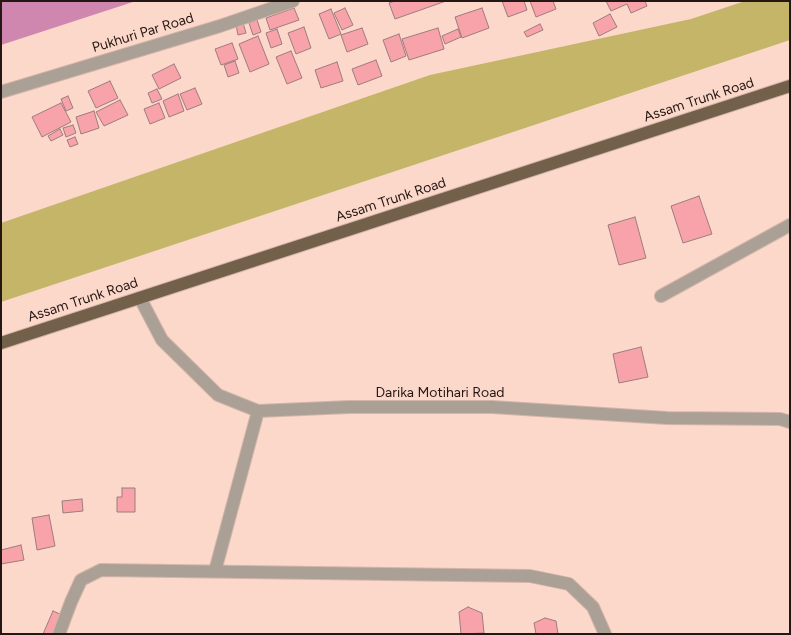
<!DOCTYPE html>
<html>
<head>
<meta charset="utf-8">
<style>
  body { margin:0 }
  #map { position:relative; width:791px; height:635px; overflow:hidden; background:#fbd8ca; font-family:Figtree,sans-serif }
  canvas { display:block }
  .frame { position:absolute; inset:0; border:2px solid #251814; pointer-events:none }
</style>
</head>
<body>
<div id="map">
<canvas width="791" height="635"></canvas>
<div class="frame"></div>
</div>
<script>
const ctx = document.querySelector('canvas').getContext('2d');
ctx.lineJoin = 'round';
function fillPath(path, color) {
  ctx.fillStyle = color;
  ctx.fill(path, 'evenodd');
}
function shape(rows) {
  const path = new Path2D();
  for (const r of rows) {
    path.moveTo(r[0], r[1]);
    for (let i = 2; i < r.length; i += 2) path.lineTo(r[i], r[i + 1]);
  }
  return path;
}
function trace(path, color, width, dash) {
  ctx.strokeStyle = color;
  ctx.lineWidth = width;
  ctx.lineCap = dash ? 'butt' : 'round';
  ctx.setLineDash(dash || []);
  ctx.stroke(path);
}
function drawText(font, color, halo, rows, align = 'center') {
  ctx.font = font + ' Figtree,sans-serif';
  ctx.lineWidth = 4;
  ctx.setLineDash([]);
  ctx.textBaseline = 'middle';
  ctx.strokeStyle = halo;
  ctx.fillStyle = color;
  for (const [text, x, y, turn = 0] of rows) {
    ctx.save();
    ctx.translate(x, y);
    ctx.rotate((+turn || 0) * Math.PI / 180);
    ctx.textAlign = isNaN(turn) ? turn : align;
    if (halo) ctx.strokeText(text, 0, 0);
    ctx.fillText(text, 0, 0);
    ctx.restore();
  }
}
const green = shape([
  [745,1,790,1,790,40,1,302,1,223,430,75,691,19]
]);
const water = shape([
  [1,1,136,1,1,45]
]);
const building = shape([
  [395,1,446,1,395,19,389,3,395,1],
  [502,1,524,1,527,10,508,17,502,1],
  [530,1,553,1,556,9,536,17,530,1],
  [606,1,645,1,647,6,631,13,627,4,611,11,606,1],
  [294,8,299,20,270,30,266,18,294,8],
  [345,8,353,25,342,30,334,13,345,8],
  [482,8,489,28,462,38,455,17,482,8],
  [331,9,341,34,329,39,319,14,331,9],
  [610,14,617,27,599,36,593,23,610,14],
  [257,20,261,32,253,35,249,23,257,20],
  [243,23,246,33,238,35,236,25,243,23],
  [540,24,543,30,527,37,524,32,540,24],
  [304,27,311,48,296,54,288,33,304,27],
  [362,28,368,44,347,52,341,35,362,28],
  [438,28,444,49,409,60,402,39,438,28],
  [277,29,282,44,271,48,266,33,277,29],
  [458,29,461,37,445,44,442,36,458,29],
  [399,34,406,56,391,62,383,40,399,34],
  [258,36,269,64,250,72,239,44,258,36],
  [232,43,238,59,221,65,215,49,232,43],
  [291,51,302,78,287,84,276,57,291,51],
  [376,60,382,76,358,85,352,69,376,60],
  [235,61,239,73,228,77,224,65,235,61],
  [337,62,343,81,321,88,315,70,337,62],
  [174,64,181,78,159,89,152,75,174,64],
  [110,81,118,98,96,108,88,91,110,81],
  [195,88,202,104,187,110,180,94,195,88],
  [157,89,162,99,152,103,148,93,157,89],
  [178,94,184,111,169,117,163,101,178,94],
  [68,96,73,108,66,111,61,99,68,96],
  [120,100,128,115,104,126,96,112,120,100],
  [61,103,71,122,42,137,32,117,61,103],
  [159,103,165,118,150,124,144,109,159,103],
  [94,111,99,128,81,134,76,117,94,111],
  [73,125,76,133,66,137,63,128,73,125],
  [60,129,63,135,51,141,48,136,60,129],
  [75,137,78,144,70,147,67,140,75,137],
  [699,196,712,234,683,243,671,206,699,196],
  [635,217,646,258,619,265,608,225,635,217],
  [641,347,648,377,619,383,613,354,641,347],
  [122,488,135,488,135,512,117,512,117,497,122,497,122,488],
  [82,499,83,511,63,513,62,501,82,499],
  [49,515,55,546,37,550,32,518,49,515],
  [21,545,24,560,1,564,1,550,21,545],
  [468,607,482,613,484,633,461,634,459,612,468,607],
  [53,611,62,615,55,634,43,634,53,611],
  [545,618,556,621,558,634,536,634,534,623,545,618]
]);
const minor = shape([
  [661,296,790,225],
  [140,298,162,340,218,395,258,411,349,407,492,407,667,418,780,419,790,422],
  [215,571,258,411],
  [59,634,71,602,81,580,101,570,530,576,569,584,593,607,605,634]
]);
const tertiary = shape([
  [1,92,220,26,293,1]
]);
const trunk = shape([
  [1,343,790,86]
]);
const streetNames = [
  ["Pukhuri Par Road",143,33,-17],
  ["Assam Trunk Road",699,100,-18],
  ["Assam Trunk Road",391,200,-18],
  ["Assam Trunk Road",83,300,-18],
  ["Darika Motihari Road",440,393]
];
fillPath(green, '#c4b568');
fillPath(water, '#cf87af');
fillPath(building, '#f8a3aa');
trace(building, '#9e7b7e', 1);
trace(minor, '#d4b5a9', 14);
trace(tertiary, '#d4b5a9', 14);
trace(trunk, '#d4b5a9', 14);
trace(minor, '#aaa095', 12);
trace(tertiary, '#aaa095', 12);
trace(trunk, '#72604a', 12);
drawText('14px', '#251814', '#fbd8ca', streetNames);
</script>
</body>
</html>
